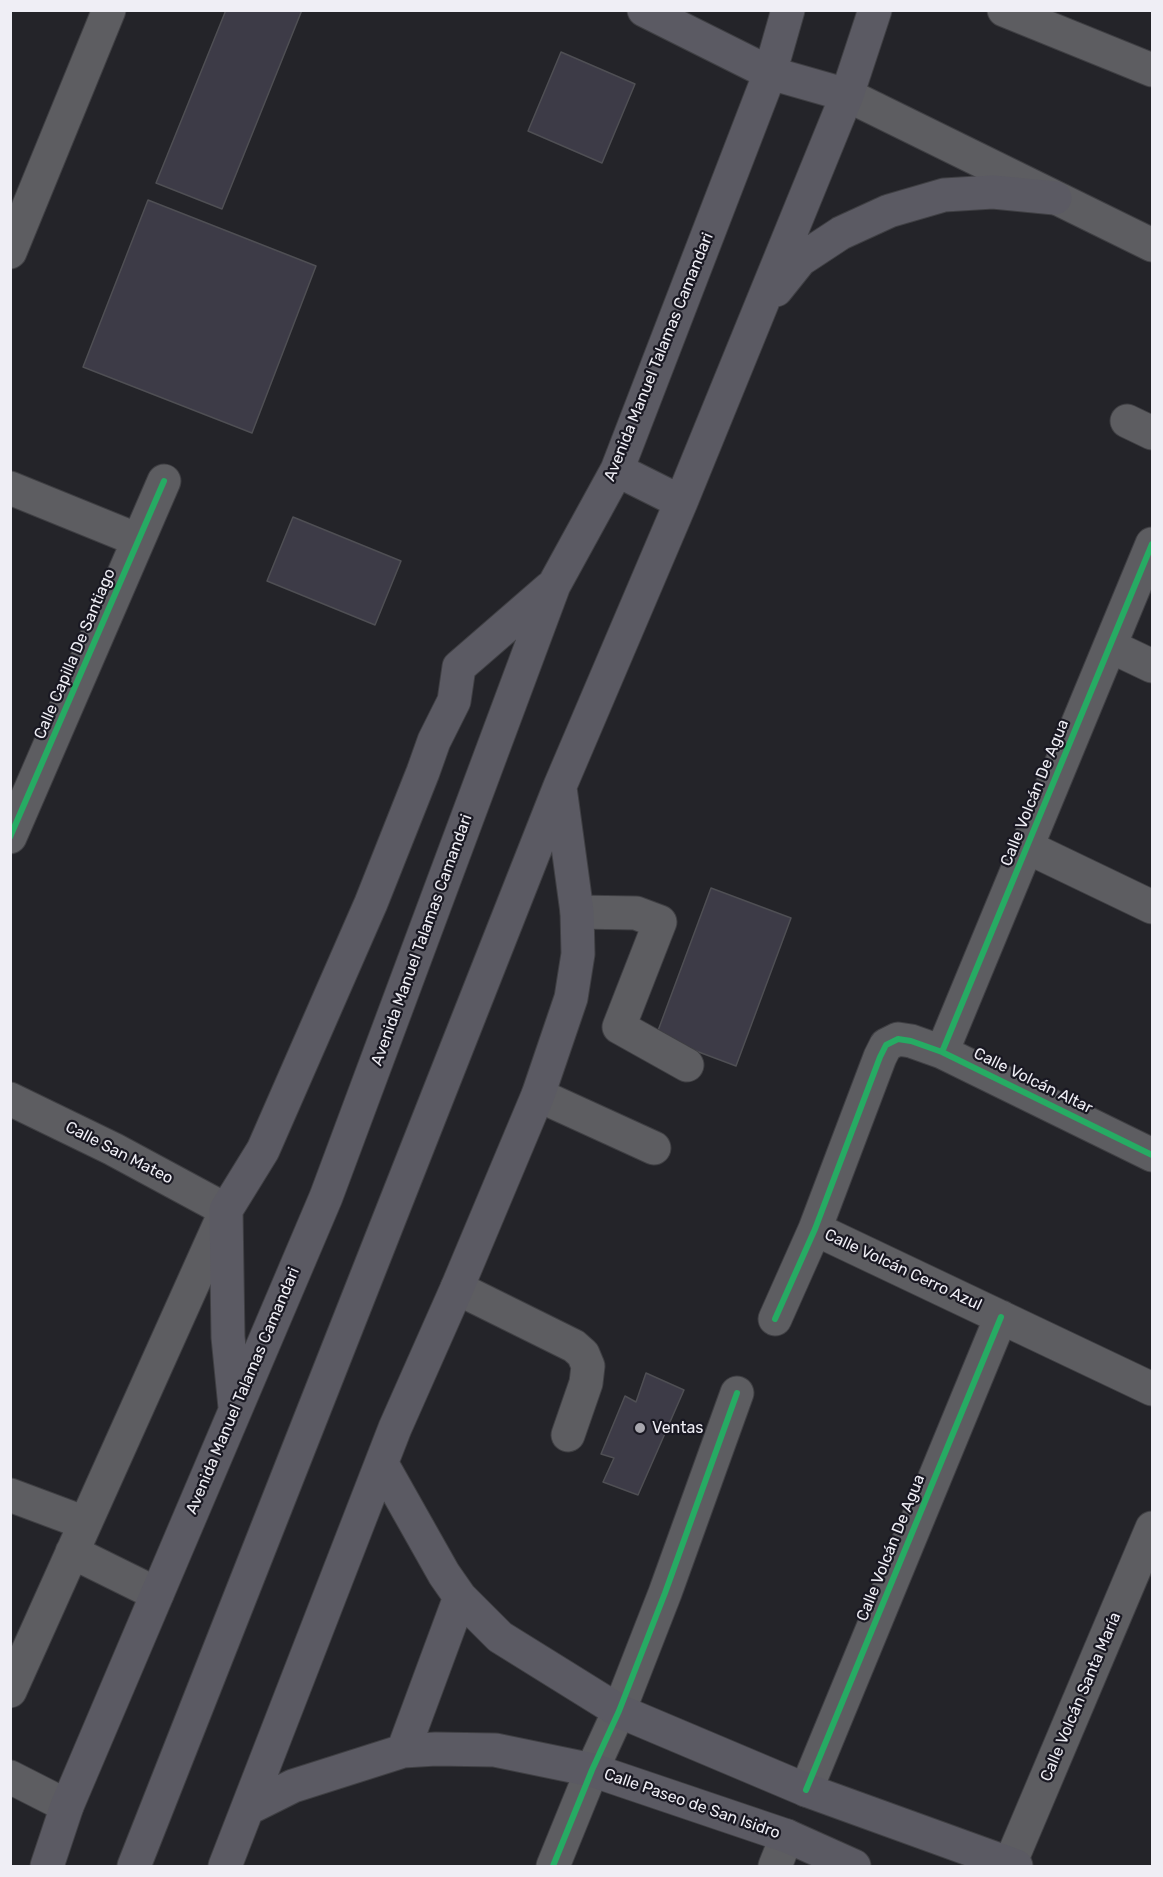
<!DOCTYPE html>
<html>
<head>
<meta charset="utf-8">
<style>
  body { margin:0 }
  #map { position:relative; width:1163px; height:1877px; overflow:hidden; background:#242429; font-family:Rubik,sans-serif }
  canvas { display:block }
  .frame { position:absolute; inset:0; border:12px solid #efeef5; pointer-events:none }
</style>
</head>
<body>
<div id="map">
<canvas width="1163" height="1877"></canvas>
<div class="frame"></div>
</div>
<script>
const ctx = document.querySelector('canvas').getContext('2d');
ctx.lineJoin = 'round';
function fillPath(path, color) {
  ctx.fillStyle = color;
  ctx.fill(path, 'evenodd');
}
function shape(rows) {
  const path = new Path2D();
  for (const r of rows) {
    path.moveTo(r[0], r[1]);
    for (let i = 2; i < r.length; i += 2) path.lineTo(r[i], r[i + 1]);
  }
  return path;
}
function trace(path, color, width, dash) {
  ctx.strokeStyle = color;
  ctx.lineWidth = width;
  ctx.lineCap = dash ? 'butt' : 'round';
  ctx.setLineDash(dash || []);
  ctx.stroke(path);
}
function drawText(font, color, halo, rows, align = 'center') {
  ctx.font = font + ' Rubik,sans-serif';
  ctx.lineWidth = 4.5;
  ctx.setLineDash([]);
  ctx.textBaseline = 'middle';
  ctx.strokeStyle = halo;
  ctx.fillStyle = color;
  for (const [text, x, y, turn = 0] of rows) {
    ctx.save();
    ctx.translate(x, y);
    ctx.rotate((+turn || 0) * Math.PI / 180);
    ctx.textAlign = isNaN(turn) ? turn : align;
    if (halo) ctx.strokeText(text, 0, 0);
    ctx.fillText(text, 0, 0);
    ctx.restore();
  }
}
const building = shape([
  [226,10,302,10,222,209,156,183,226,10],
  [561,52,635,84,602,163,528,131,561,52],
  [148,200,316,266,252,433,83,367,148,200],
  [293,517,401,561,375,625,267,581,293,517],
  [711,888,791,918,736,1066,656,1036,711,888],
  [646,1373,684,1390,638,1495,603,1482,614,1458,601,1454,625,1396,636,1402,646,1373]
]);
const minor = shape([
  [1004,10,1152,70],
  [847,95,1152,245],
  [10,252,109,10],
  [1127,421,1152,433],
  [10,488,138,540],
  [1110,646,1152,666],
  [10,837,164,481],
  [1027,847,1152,907],
  [577,912,636,913,660,922,619,1027,687,1065],
  [942,1052,1152,544],
  [538,1095,654,1148],
  [10,1099,113,1149,226,1210,10,1691],
  [815,1229,1152,1389],
  [457,1288,574,1346,583,1354,588,1366,586,1383,568,1435],
  [775,1319,815,1229,880,1057,886,1045,898,1039,911,1041,942,1052,1152,1155],
  [10,1495,85,1523],
  [72,1552,157,1594],
  [10,1777,67,1806],
  [806,1790,1001,1317],
  [553,1866,592,1770,619,1711,665,1593,737,1393],
  [775,1866,787,1836],
  [1009,1866,1152,1528]
]);
const major = shape([
  [644,10,770,73,847,95],
  [776,290,800,260,841,233,889,211,944,195,993,192,1055,198],
  [617,470,681,502],
  [235,1407,228,1337,226,1210,263,1150,371,903,423,772,434,741,454,701,459,667,550,588],
  [382,1464,444,1574,460,1597,500,1637,619,1711,806,1790,1016,1866],
  [403,1751,460,1597],
  [249,1808,293,1786,403,1751,436,1749,495,1750,592,1770,787,1836,854,1866],
  [47,1866,67,1806,326,1197,554,585,617,470,770,73,788,10],
  [134,1866,560,786,681,502,847,95,875,10],
  [225,1866,395,1428,457,1288,538,1095,571,998,578,954,577,912,560,788]
]);
const cycleway = shape([
  [10,837,164,481],
  [942,1052,1152,544],
  [775,1319,815,1229,880,1057,886,1045,898,1039,911,1041,942,1052,1152,1155],
  [806,1790,1001,1317],
  [553,1866,592,1770,619,1711,665,1593,737,1393]
]);
const markers = [
  [640,1428,6,"#a8a7ae"]
];
const streetNames = [
  ["Avenida Manuel Talamas Camandari",659,357,-68],
  ["Calle Capilla De Santiago",75,654,-67],
  ["Calle Volcán De Agua",1035,793,-68],
  ["Avenida Manuel Talamas Camandari",422,940,-70],
  ["Calle Volcán Altar",1033,1081,26],
  ["Calle San Mateo",119,1153,27],
  ["Calle Volcán Cerro Azul",903,1270,25],
  ["Avenida Manuel Talamas Camandari",243,1391,-67],
  ["Calle Volcán De Agua",891,1548,-68],
  ["Calle Volcán Santa María",1081,1697,-67],
  ["Calle Paseo de San Isidro",692,1804,19]
];
const poiNames = [
  ["Ventas",652,1428]
];
fillPath(building, '#3d3b47');
trace(building, '#4f4f54', 1.5);
trace(minor, '#3f3f43', 35);
trace(major, '#3f3f43', 35);
trace(minor, '#5d5d61', 33);
trace(major, '#5b5a63', 33);
trace(cycleway, '#26ab63', 6);
for (const [x, y, r, color] of markers) {
  const dot = new Path2D();
  dot.arc(x, y, r, 0, 2 * Math.PI);
  ctx.fillStyle = color;
  ctx.fill(dot);
  trace(dot, '#191822', 2);
}
drawText('16px', '#efeef5', '#191822', streetNames);
drawText('16px', '#efeef5', '#191822', poiNames, 'left');
</script>
</body>
</html>
